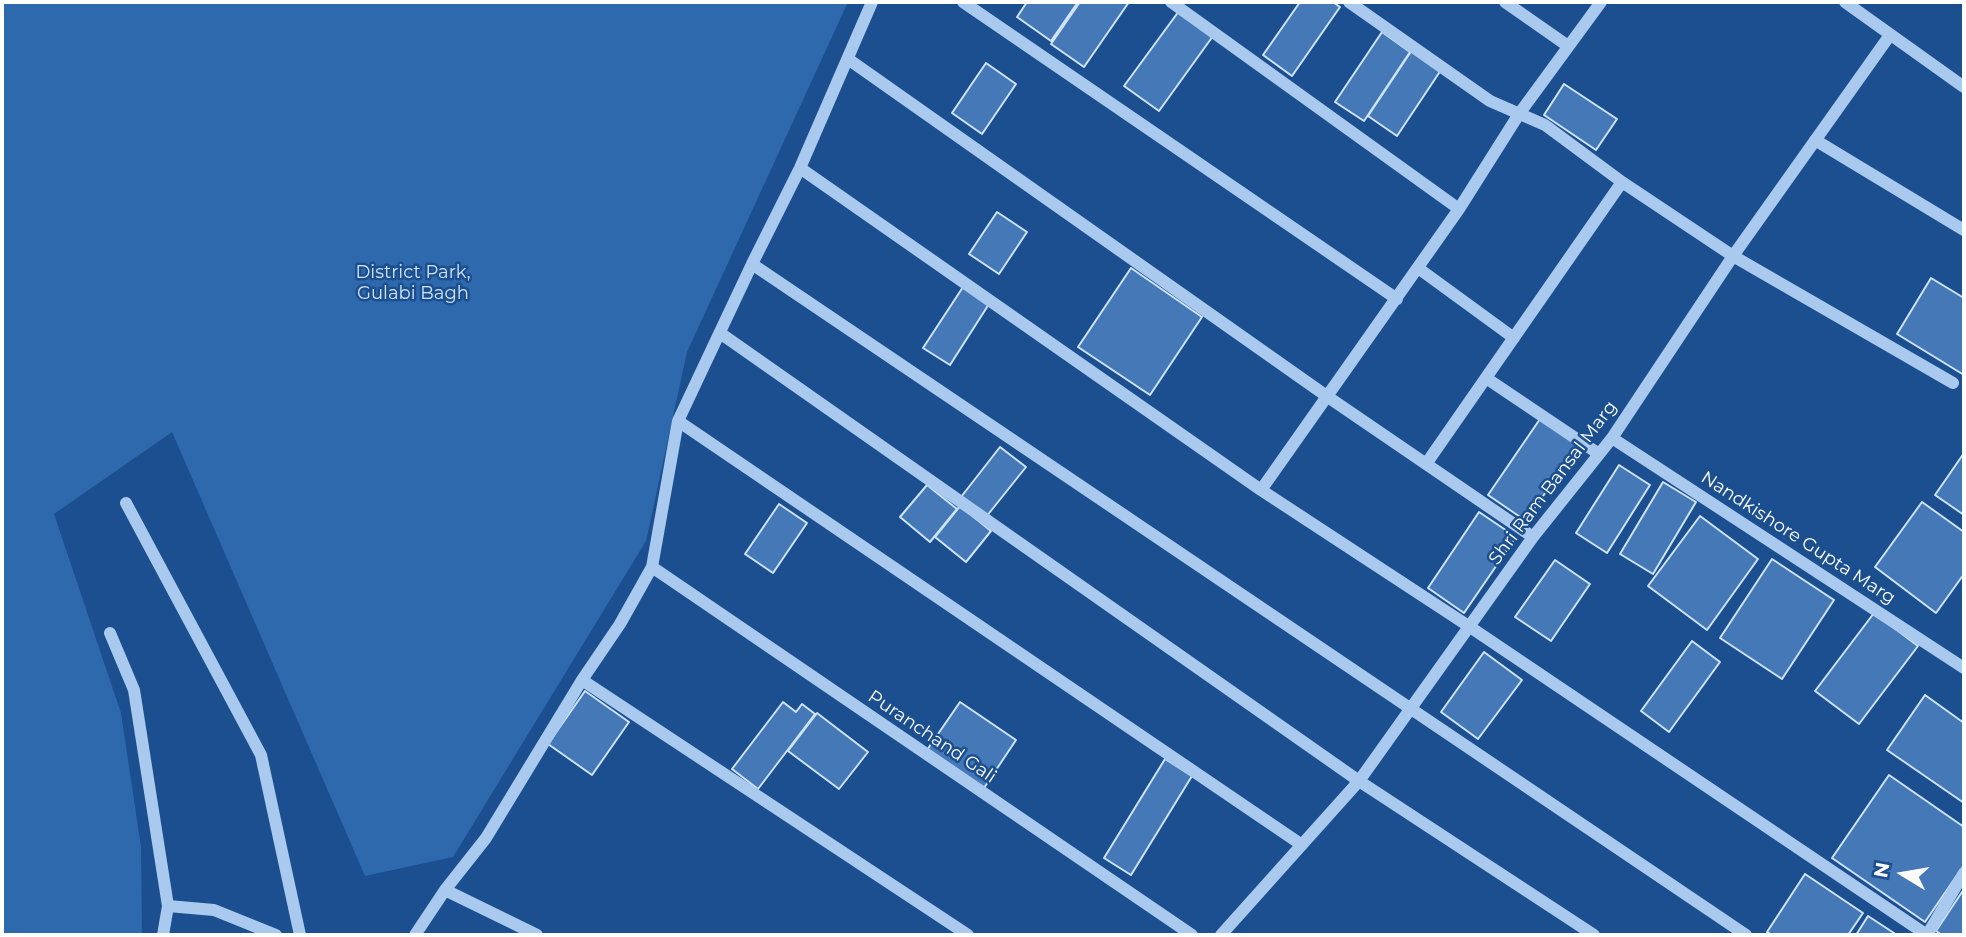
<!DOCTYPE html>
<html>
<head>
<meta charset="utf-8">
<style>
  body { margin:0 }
  #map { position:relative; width:1966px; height:937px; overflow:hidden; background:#1b4f8f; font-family:Montserrat,sans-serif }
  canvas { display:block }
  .frame { position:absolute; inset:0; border:4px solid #fff; pointer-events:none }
  .north { position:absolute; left:1868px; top:839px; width:70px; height:70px; -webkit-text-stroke:5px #1b4f8f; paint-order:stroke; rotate:281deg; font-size:19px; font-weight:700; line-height:28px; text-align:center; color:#fff }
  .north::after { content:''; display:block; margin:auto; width:24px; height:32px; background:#fff; clip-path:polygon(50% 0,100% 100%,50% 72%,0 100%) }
</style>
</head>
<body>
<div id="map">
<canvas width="1966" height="937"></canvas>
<div class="frame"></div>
<div class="north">N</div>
</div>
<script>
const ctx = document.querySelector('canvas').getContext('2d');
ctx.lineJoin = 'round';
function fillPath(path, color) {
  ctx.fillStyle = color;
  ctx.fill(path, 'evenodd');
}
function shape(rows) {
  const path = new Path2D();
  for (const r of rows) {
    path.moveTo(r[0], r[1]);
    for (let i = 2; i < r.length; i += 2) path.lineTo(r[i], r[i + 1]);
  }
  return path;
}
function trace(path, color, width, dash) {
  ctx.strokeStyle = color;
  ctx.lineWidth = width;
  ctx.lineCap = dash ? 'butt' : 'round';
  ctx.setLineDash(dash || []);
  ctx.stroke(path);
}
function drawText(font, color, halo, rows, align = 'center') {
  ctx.font = font + ' Montserrat,sans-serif';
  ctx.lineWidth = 5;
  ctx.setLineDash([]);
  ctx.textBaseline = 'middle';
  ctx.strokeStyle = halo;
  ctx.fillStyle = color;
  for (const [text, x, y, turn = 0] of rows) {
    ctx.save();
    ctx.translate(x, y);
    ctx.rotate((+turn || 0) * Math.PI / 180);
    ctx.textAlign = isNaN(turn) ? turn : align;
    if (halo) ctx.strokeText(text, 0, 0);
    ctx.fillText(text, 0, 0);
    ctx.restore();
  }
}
const green = shape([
  [2,2,848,2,687,352,646,541,453,857,365,876,172,432,54,514,121,713,141,847,142,935,2,935]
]);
const building = shape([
  [1027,2,1078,2,1051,41,1017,17,1027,2],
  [1080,2,1129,2,1084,67,1051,44,1080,2],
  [1300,2,1333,2,1340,7,1292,76,1263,55,1300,2],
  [1179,11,1213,36,1159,111,1124,86,1179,11],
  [1382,32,1410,52,1364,121,1335,102,1382,32],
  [1412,50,1441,70,1397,136,1368,116,1412,50],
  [986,63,1016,84,982,134,952,113,986,63],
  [1564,84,1617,119,1596,150,1544,115,1564,84],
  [997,212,1027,232,999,274,969,254,997,212],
  [1131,268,1202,317,1150,395,1078,347,1131,268],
  [1931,278,1964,298,1964,375,1897,334,1931,278],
  [963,287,989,304,950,365,923,348,963,287],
  [1540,419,1578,445,1526,521,1488,495,1540,419],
  [1000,447,1026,467,986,517,961,497,1000,447],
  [1964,453,1964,515,1935,495,1964,453],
  [1619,465,1650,485,1607,553,1576,533,1619,465],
  [1663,482,1696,502,1653,574,1620,554,1663,482],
  [927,485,957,509,930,542,900,517,927,485],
  [1922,502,1964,532,1964,574,1936,613,1875,567,1922,502],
  [779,504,807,523,773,573,745,554,779,504],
  [960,506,991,531,966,562,935,537,960,506],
  [1479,512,1516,537,1464,613,1428,588,1479,512],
  [1700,516,1758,559,1707,630,1648,586,1700,516],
  [1772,559,1834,600,1782,679,1720,638,1772,559],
  [1555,560,1590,584,1551,641,1515,617,1555,560],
  [1874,613,1918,646,1859,724,1815,691,1874,613],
  [1692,641,1720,662,1669,732,1641,711,1692,641],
  [1484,652,1522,680,1478,739,1441,712,1484,652],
  [585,691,629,722,592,775,548,744,585,691],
  [1925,695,1964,723,1964,803,1887,750,1925,695],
  [783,702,796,712,802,704,815,714,758,789,732,769,783,702],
  [960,702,1016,740,984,788,927,750,960,702],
  [817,713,868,752,839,789,788,751,817,713],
  [1165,759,1192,776,1131,875,1104,858,1165,759],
  [1889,775,1964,827,1964,865,1925,922,1832,858,1889,775],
  [1805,874,1863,913,1848,935,1772,935,1767,932,1805,874],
  [1964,889,1964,935,1942,935,1936,931,1964,889],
  [1868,916,1897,935,1856,935,1868,916]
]);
const minor = shape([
  [963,2,1397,299],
  [1171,2,1459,209],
  [1349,2,1490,101,1545,125,1622,182,1733,256,1953,383],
  [1505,2,1568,46],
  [1601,2,1519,114,1459,209,1261,490,1470,627,1927,935,1964,873],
  [1845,2,1964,87],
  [848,59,1328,397,1533,537],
  [1815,140,1964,230],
  [800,168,1261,490],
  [752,264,1746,935],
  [1418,268,1514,338],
  [720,333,1359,781,1594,935],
  [1486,378,1599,454],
  [678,421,1302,845],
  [1612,438,1964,668],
  [1426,464,1622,182],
  [126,503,261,755,300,935],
  [652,567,1192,935],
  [110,633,134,690,168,906,163,935],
  [582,680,968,935],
  [445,890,537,935],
  [168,906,214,910,276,935],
  [415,935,445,890,486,838,582,680,620,624,652,567,678,421,752,264,800,168,872,2],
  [1221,935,1359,781,1533,537,1612,438,1733,256,1890,35]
]);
const parkNames = [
  ["District Park,",413,273],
  ["Gulabi Bagh",413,294]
];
const streetNames = [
  ["Shri Ram Bansal Marg",1553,483,-53],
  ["Nandkishore Gupta Marg",1798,538,33],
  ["Puranchand Gali",932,737,34]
];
fillPath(green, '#2e69ad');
fillPath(building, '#4478b7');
trace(building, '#cfe3fa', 2);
trace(minor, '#a9c9ee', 12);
drawText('18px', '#cfe3fa', '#1b4f8f', parkNames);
drawText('18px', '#fff', '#1b4f8f', streetNames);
</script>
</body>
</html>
